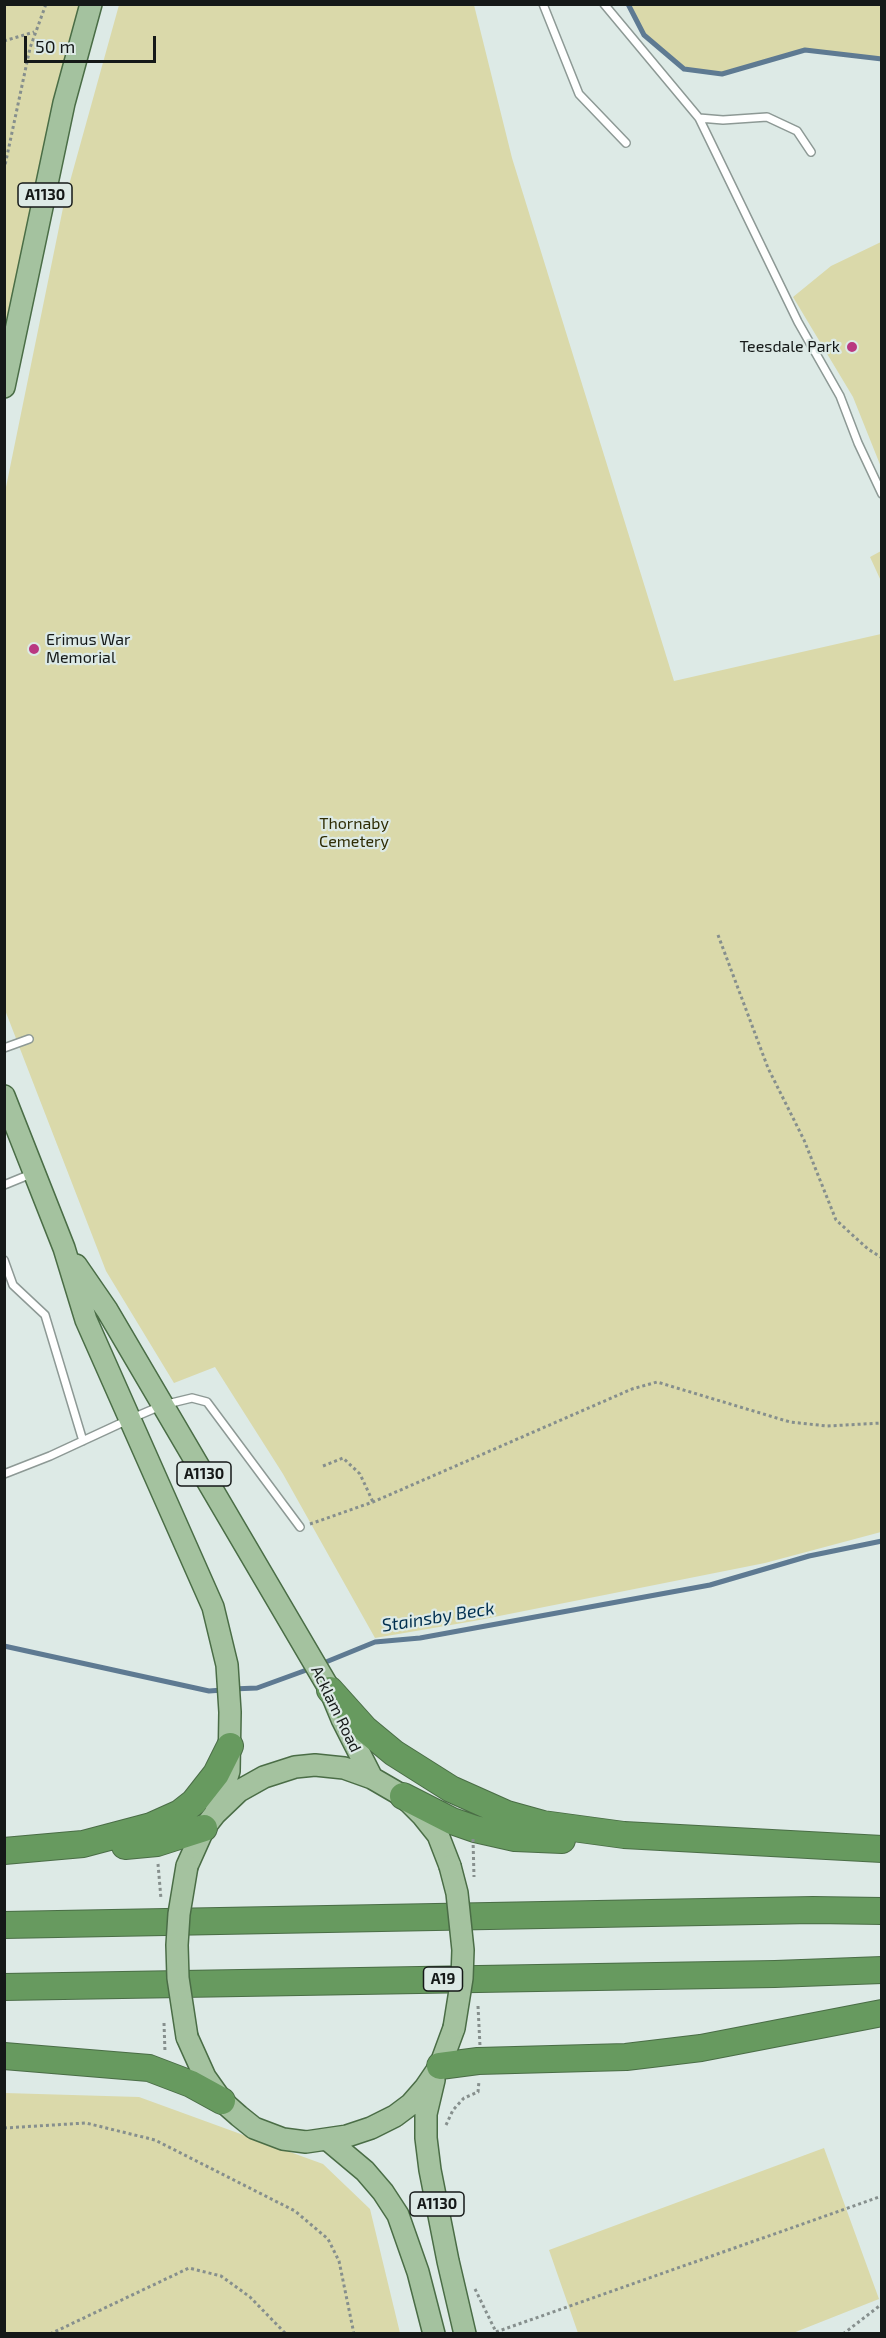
<!DOCTYPE html>
<html>
<head>
<meta charset="utf-8">
<style>
  body { margin:0 }
  #map { position:relative; width:886px; height:2338px; overflow:hidden; background:#ddeae6; font-family:"Exo 2",sans-serif }
  canvas { display:block }
  .frame { position:absolute; inset:0; border:6px solid #151918; pointer-events:none }
  .scale { position:absolute; left:24px; top:36px; width:132px; height:27px; box-sizing:border-box; border:3px solid #151918; border-top:0; padding-left:8px; font-size:18px; line-height:21px; white-space:nowrap; color:#151918; -webkit-text-stroke:4px #ddeae6; paint-order:stroke }
</style>
</head>
<body>
<div id="map">
<canvas width="886" height="2338"></canvas>
<div class="frame"></div>
<div class="scale">50 m</div>
</div>
<script>
const ctx = document.querySelector('canvas').getContext('2d');
ctx.lineJoin = 'round';
function fillPath(path, color) {
  ctx.fillStyle = color;
  ctx.fill(path, 'evenodd');
}
function shape(rows) {
  const path = new Path2D();
  for (const r of rows) {
    path.moveTo(r[0], r[1]);
    for (let i = 2; i < r.length; i += 2) path.lineTo(r[i], r[i + 1]);
  }
  return path;
}
function trace(path, color, width, dash) {
  ctx.strokeStyle = color;
  ctx.lineWidth = width;
  ctx.lineCap = dash ? 'butt' : 'round';
  ctx.setLineDash(dash || []);
  ctx.stroke(path);
}
function drawText(font, color, halo, rows, align = 'center') {
  ctx.font = font + ' "Exo 2",sans-serif';
  ctx.lineWidth = 4.5;
  ctx.setLineDash([]);
  ctx.textBaseline = 'middle';
  ctx.strokeStyle = halo;
  ctx.fillStyle = color;
  for (const [text, x, y, turn = 0] of rows) {
    ctx.save();
    ctx.translate(x, y);
    ctx.rotate((+turn || 0) * Math.PI / 180);
    ctx.textAlign = isNaN(turn) ? turn : align;
    if (halo) ctx.strokeText(text, 0, 0);
    ctx.fillText(text, 0, 0);
    ctx.restore();
  }
}
const green = shape([
  [5,5,84,5,5,331],
  [119,5,474,5,512,158,674,681,881,634,881,1532,765,1563,474,1621,375,1638,283,1474,215,1367,174,1383,106,1271,5,1010,5,492,64,203],
  [628,5,881,5,881,59,805,50,722,74,684,69,644,35],
  [881,242,881,467,853,397,793,297,831,266],
  [881,551,881,581,870,557],
  [5,2093,139,2097,323,2164,370,2209,400,2333,5,2334],
  [824,2148,879,2299,793,2333,578,2333,549,2250]
]);
const stream = shape([
  [628,4,644,35,684,69,722,74,805,50,882,59],
  [4,1646,209,1691,223,1690],
  [321,1664,375,1642,420,1638,710,1585,809,1556,882,1541],
  [232,1689,257,1688,312,1668]
]);
const path = shape([
  [4,41,34,32],
  [4,170,30,48,46,4],
  [718,935,768,1068,804,1140,836,1220,868,1249,882,1258],
  [323,1466,343,1458,360,1474,373,1502],
  [310,1524,373,1502,632,1389,657,1382,790,1422,827,1426,882,1423],
  [158,1864,161,1899],
  [164,2023,165,2052],
  [446,2125,453,2110,464,2098,478,2092,479,2081],
  [4,2128,86,2123,155,2140,295,2211,328,2239,339,2261,354,2334],
  [475,2289,497,2334],
  [496,2332,882,2196],
  [50,2334,189,2268,221,2276,250,2297,286,2334],
  [843,2334,882,2304]
]);
const lane = shape([
  [543,4,579,94,626,143],
  [604,4,699,118,798,322,840,396,858,443,882,494],
  [699,118,723,120,767,117,797,131,811,152],
  [4,1048,29,1039],
  [4,1185,31,1174],
  [4,1260,13,1285,45,1315,83,1441],
  [4,1474,50,1456,130,1419,163,1405,192,1398,207,1402,300,1527]
]);
const primary = shape([
  [4,387,64,103,91,4],
  [4,1096,64,1248,86,1320,213,1607,227,1665,230,1712,229,1771,215,1814],
  [76,1265,107,1310,330,1690,342,1719,372,1778],
  [187,1866,204,1828,215,1814,239,1791,264,1777,295,1767,315,1765,344,1768,372,1778,403,1796,422,1815,438,1835,450,1866],
  [187,2037,205,2077,222,2101,239,2116,254,2128,283,2139,306,2142,347,2136,371,2128,395,2116,411,2104,425,2088,440,2066,454,2028],
  [434,2080,426,2114,426,2138,430,2170,448,2261,465,2334],
  [328,2140,365,2171,383,2192,398,2215,418,2272,434,2334]
]);
const highway = shape([
  [330,1690,365,1729,394,1753,451,1789,507,1814,543,1824,624,1835,882,1849],
  [403,1796,452,1821,475,1829,515,1838,562,1840],
  [125,1846,157,1843,204,1828],
  [4,1851,83,1844,151,1826,180,1813,194,1802,216,1774,230,1746],
  [4,1925,813,1910,882,1911],
  [4,1987,775,1974,882,1970],
  [4,2056,149,2068,191,2084,222,2101],
  [440,2066,478,2061,626,2057,701,2048,882,2013]
]);
const pathBridge = shape([
  [473,1839,474,1877],
  [478,2006,480,2046]
]);
const primaryBridge = shape([
  [187,1866,179,1914,177,1945,178,1978,187,2037],
  [450,1866,457,1893,463,1950,462,1978,454,2028]
]);
const markers = [
  [852,347,6,"#b93881"],
  [34,649,6,"#b93881"]
];
const shields = [
  [45,195,54],
  [204,1474,54],
  [443,1979,39],
  [437,2204,54]
];
const shieldNames = [
  ["A1130",45,195],
  ["A1130",204,1474],
  ["A19",443,1979],
  ["A1130",437,2204]
];
const poiNames = [
  ["Teesdale Park",840,347],
  ["Erimus War",46,640,"left"],
  ["Memorial",46,658,"left"]
];
const parkNames = [
  ["Thornaby",354,824],
  ["Cemetery",354,842]
];
const streetNames = [
  ["Acklam Road",336,1709,64]
];
const waterNames = [
  ["Stainsby Beck",438,1617,-9]
];
fillPath(green, '#dad9aa');
trace(stream, '#5e7a92', 5);
trace(lane, '#8d9995', 10);
trace(primary, '#4a6d46', 24);
trace(highway, '#4a6d46', 28);
trace(path, '#868f8d', 3, [3, 3]);
trace(lane, '#fff', 7);
trace(primary, '#a4c29f', 21);
trace(highway, '#679a5f', 26);
trace(primaryBridge, '#4a6d46', 24, []);
trace(pathBridge, '#868f8d', 3, [3, 3]);
trace(primaryBridge, '#a4c29f', 21);
for (const [x, y, r, color] of markers) {
  const dot = new Path2D();
  dot.arc(x, y, r, 0, 2 * Math.PI);
  ctx.fillStyle = color;
  ctx.fill(dot);
  trace(dot, '#ddeae6', 2);
}
for (const [x, y, w] of shields) {
  const box = new Path2D();
  box.roundRect(x - w / 2, y - 12, w, 24, 4.5);
  ctx.fillStyle = '#ddeae6';
  ctx.fill(box);
  trace(box, '#151918', 1.5);
}
drawText('bold 15px', '#151918', null, shieldNames);
drawText('16px', '#151918', '#ddeae6', poiNames, 'right');
drawText('16px', '#2f2d05', '#ddeae6', parkNames);
drawText('16px', '#151918', '#ddeae6', streetNames);
drawText('italic 18px', '#002f4f', '#ddeae6', waterNames);
</script>
</body>
</html>
